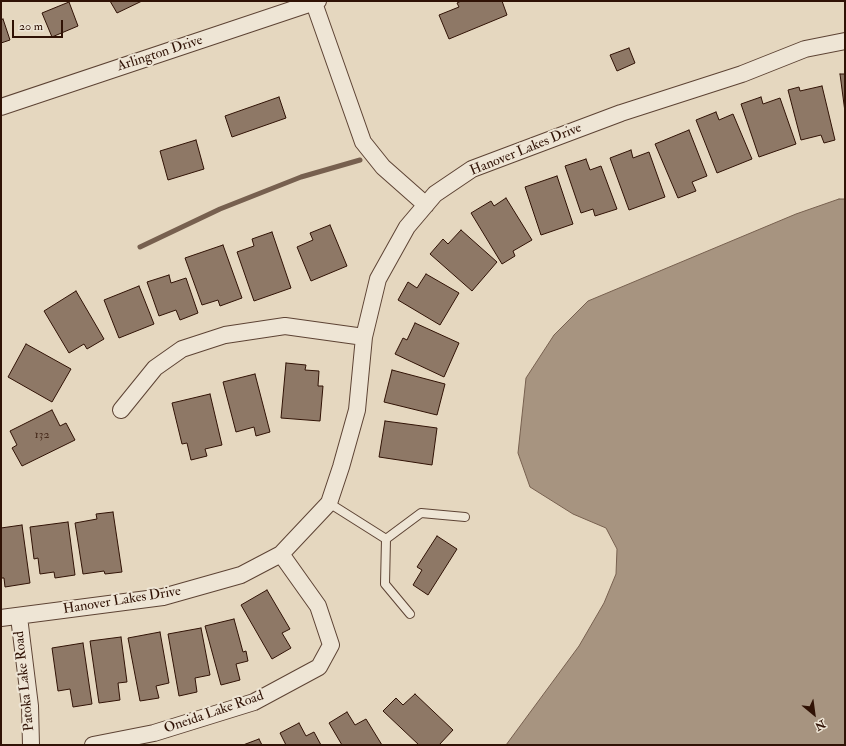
<!DOCTYPE html>
<html>
<head>
<meta charset="utf-8">
<style>
  body { margin:0 }
  #map { position:relative; width:846px; height:746px; overflow:hidden; background:#e5d7bf; font-family:"IM FELL Double Pica",serif }
  canvas { display:block }
  .frame { position:absolute; inset:0; border:2px solid #301205; pointer-events:none }
  .north { position:absolute; left:794px; top:694px; width:40px; height:40px; -webkit-text-stroke:3px #eee5d5; paint-order:stroke; rotate:151deg; font-size:11px; font-weight:700; line-height:16px; text-align:center; color:#301205 }
  .north::after { content:''; display:block; margin:auto; width:14px; height:18px; background:#301205; clip-path:polygon(50% 0,100% 100%,50% 72%,0 100%) }
  .scale { position:absolute; left:12px; top:20px; width:51px; height:18px; box-sizing:border-box; border:2px solid #301205; border-top:0; padding-left:5px; font-size:12px; line-height:14px; white-space:nowrap; color:#301205; -webkit-text-stroke:3px #eee5d5; paint-order:stroke }
</style>
</head>
<body>
<div id="map">
<canvas width="846" height="746"></canvas>
<div class="frame"></div>
<div class="north">N</div>
<div class="scale">20 m</div>
</div>
<script>
const ctx = document.querySelector('canvas').getContext('2d');
ctx.lineJoin = 'round';
function fillPath(path, color) {
  ctx.fillStyle = color;
  ctx.fill(path, 'evenodd');
}
function shape(rows) {
  const path = new Path2D();
  for (const r of rows) {
    path.moveTo(r[0], r[1]);
    for (let i = 2; i < r.length; i += 2) path.lineTo(r[i], r[i + 1]);
  }
  return path;
}
function trace(path, color, width, dash) {
  ctx.strokeStyle = color;
  ctx.lineWidth = width;
  ctx.lineCap = dash ? 'butt' : 'round';
  ctx.setLineDash(dash || []);
  ctx.stroke(path);
}
function drawText(font, color, halo, rows, align = 'center') {
  ctx.font = font + ' "IM FELL Double Pica",serif';
  ctx.lineWidth = 4;
  ctx.setLineDash([]);
  ctx.textBaseline = 'middle';
  ctx.strokeStyle = halo;
  ctx.fillStyle = color;
  for (const [text, x, y, turn = 0] of rows) {
    ctx.save();
    ctx.translate(x, y);
    ctx.rotate((+turn || 0) * Math.PI / 180);
    ctx.textAlign = isNaN(turn) ? turn : align;
    if (halo) ctx.strokeText(text, 0, 0);
    ctx.fillText(text, 0, 0);
    ctx.restore();
  }
}
const water = shape([
  [839,199,845,199,845,745,506,745,579,646,604,603,616,574,617,549,606,528,573,514,530,487,518,453,526,378,554,335,588,301,796,214,839,199]
]);
const stream = shape([
  [140,247,220,209,301,177,360,160]
]);
const building = shape([
  [110,1,142,1,117,13,110,1],
  [461,1,502,1,507,15,449,39,439,15,459,7,457,3,461,1],
  [69,2,78,26,52,37,42,13,69,2],
  [3,19,10,40,1,43,1,20,3,19],
  [629,48,635,63,617,71,610,55,629,48],
  [840,74,845,74,845,112,840,74],
  [822,86,835,140,824,143,821,135,801,140,788,90,799,87,800,91,822,86],
  [279,97,286,118,232,137,225,116,279,97],
  [761,97,763,104,780,98,796,144,759,157,741,104,761,97],
  [716,112,719,120,733,114,752,159,717,173,696,120,716,112],
  [689,130,707,176,692,182,696,191,678,198,655,144,689,130],
  [196,140,204,169,168,180,160,151,196,140],
  [631,150,633,158,649,152,665,197,629,210,610,158,631,150],
  [586,159,590,170,601,166,617,209,595,216,593,209,581,213,565,166,586,159],
  [557,176,573,224,541,235,525,187,557,176],
  [506,198,532,240,513,251,515,256,502,264,471,213,491,201,494,206,506,198],
  [330,225,347,266,311,281,297,247,313,240,310,233,330,225],
  [461,230,497,262,472,291,430,254,443,239,448,244,461,230],
  [272,232,291,288,254,301,237,252,254,246,252,239,272,232],
  [223,245,242,298,220,306,218,300,202,305,185,258,223,245],
  [426,274,459,293,440,325,398,300,408,282,417,288,426,274],
  [169,275,171,283,186,278,198,313,180,320,176,310,159,316,147,282,169,275],
  [139,286,154,324,119,338,104,300,139,286],
  [76,291,104,339,87,349,84,344,69,353,44,311,76,291],
  [415,323,459,343,444,377,395,354,403,338,407,340,415,323],
  [26,344,71,369,52,402,8,377,26,344],
  [286,363,306,365,305,370,319,371,318,386,323,386,320,421,281,418,286,363],
  [392,370,445,384,437,415,384,402,392,370],
  [255,374,270,432,256,436,254,427,236,432,223,382,255,374],
  [210,394,222,445,205,449,207,456,191,460,187,443,182,444,172,403,210,394],
  [52,410,60,426,66,423,75,440,22,466,12,448,17,445,10,431,52,410],
  [385,421,437,428,432,465,379,457,385,421],
  [113,512,122,572,105,574,104,571,83,574,75,523,97,519,96,514,113,512],
  [68,522,75,575,55,578,54,572,40,574,38,558,34,559,30,527,68,522],
  [22,525,30,583,5,587,4,578,1,578,1,528,22,525],
  [437,536,457,549,428,595,413,585,422,570,417,567,437,536],
  [267,590,290,629,282,633,291,648,272,659,241,605,267,590],
  [234,619,243,652,246,651,248,661,236,664,240,680,221,685,205,626,234,619],
  [201,628,210,675,195,678,197,692,179,696,168,634,201,628],
  [160,632,169,683,156,686,159,698,140,701,128,638,160,632],
  [121,637,127,682,118,683,120,700,99,703,90,641,121,637],
  [83,643,92,704,73,707,70,689,58,691,52,648,83,643],
  [415,694,453,730,439,745,419,745,383,711,396,698,403,705,415,694],
  [347,712,355,725,366,719,382,745,342,745,329,723,347,712],
  [299,723,306,736,314,732,321,745,286,745,280,733,299,723],
  [259,739,262,745,243,745,259,739]
]);
const service = shape([
  [329,503,386,539,385,584,410,614],
  [386,539,421,513,465,517]
]);
const minor = shape([
  [314,3,363,142,383,167,426,205],
  [1,107,318,1],
  [121,410,155,368,182,349,225,335,285,326,364,337],
  [19,617,30,706,31,745],
  [1,618,163,597,241,575,281,554,329,503,341,467,357,410,364,337,378,279,407,227,435,194,472,169,621,113,742,74,805,49,845,41],
  [93,745,154,733,254,702,319,667,331,645,318,606,281,554]
]);
const numberNames = [
  ["132",42,435]
];
const streetNames = [
  ["Arlington Drive",160,54,-18],
  ["Hanover Lakes Drive",526,150,-22],
  ["Hanover Lakes Drive",122,601,-9],
  ["Patoka Lake Road",25,681,-96],
  ["Oneida Lake Road",214,713,-19]
];
fillPath(water, '#a79480');
trace(water, '#77604f', 1);
trace(stream, '#77604f', 5);
fillPath(building, '#8e7866');
trace(building, '#301205', 1);
trace(service, '#5d4334', 10);
trace(minor, '#5d4334', 18);
trace(service, '#eee5d5', 8);
trace(minor, '#eee5d5', 16);
drawText('12px', '#482c1d', null, numberNames);
drawText('14px', '#301205', '#eee5d5', streetNames);
</script>
</body>
</html>
